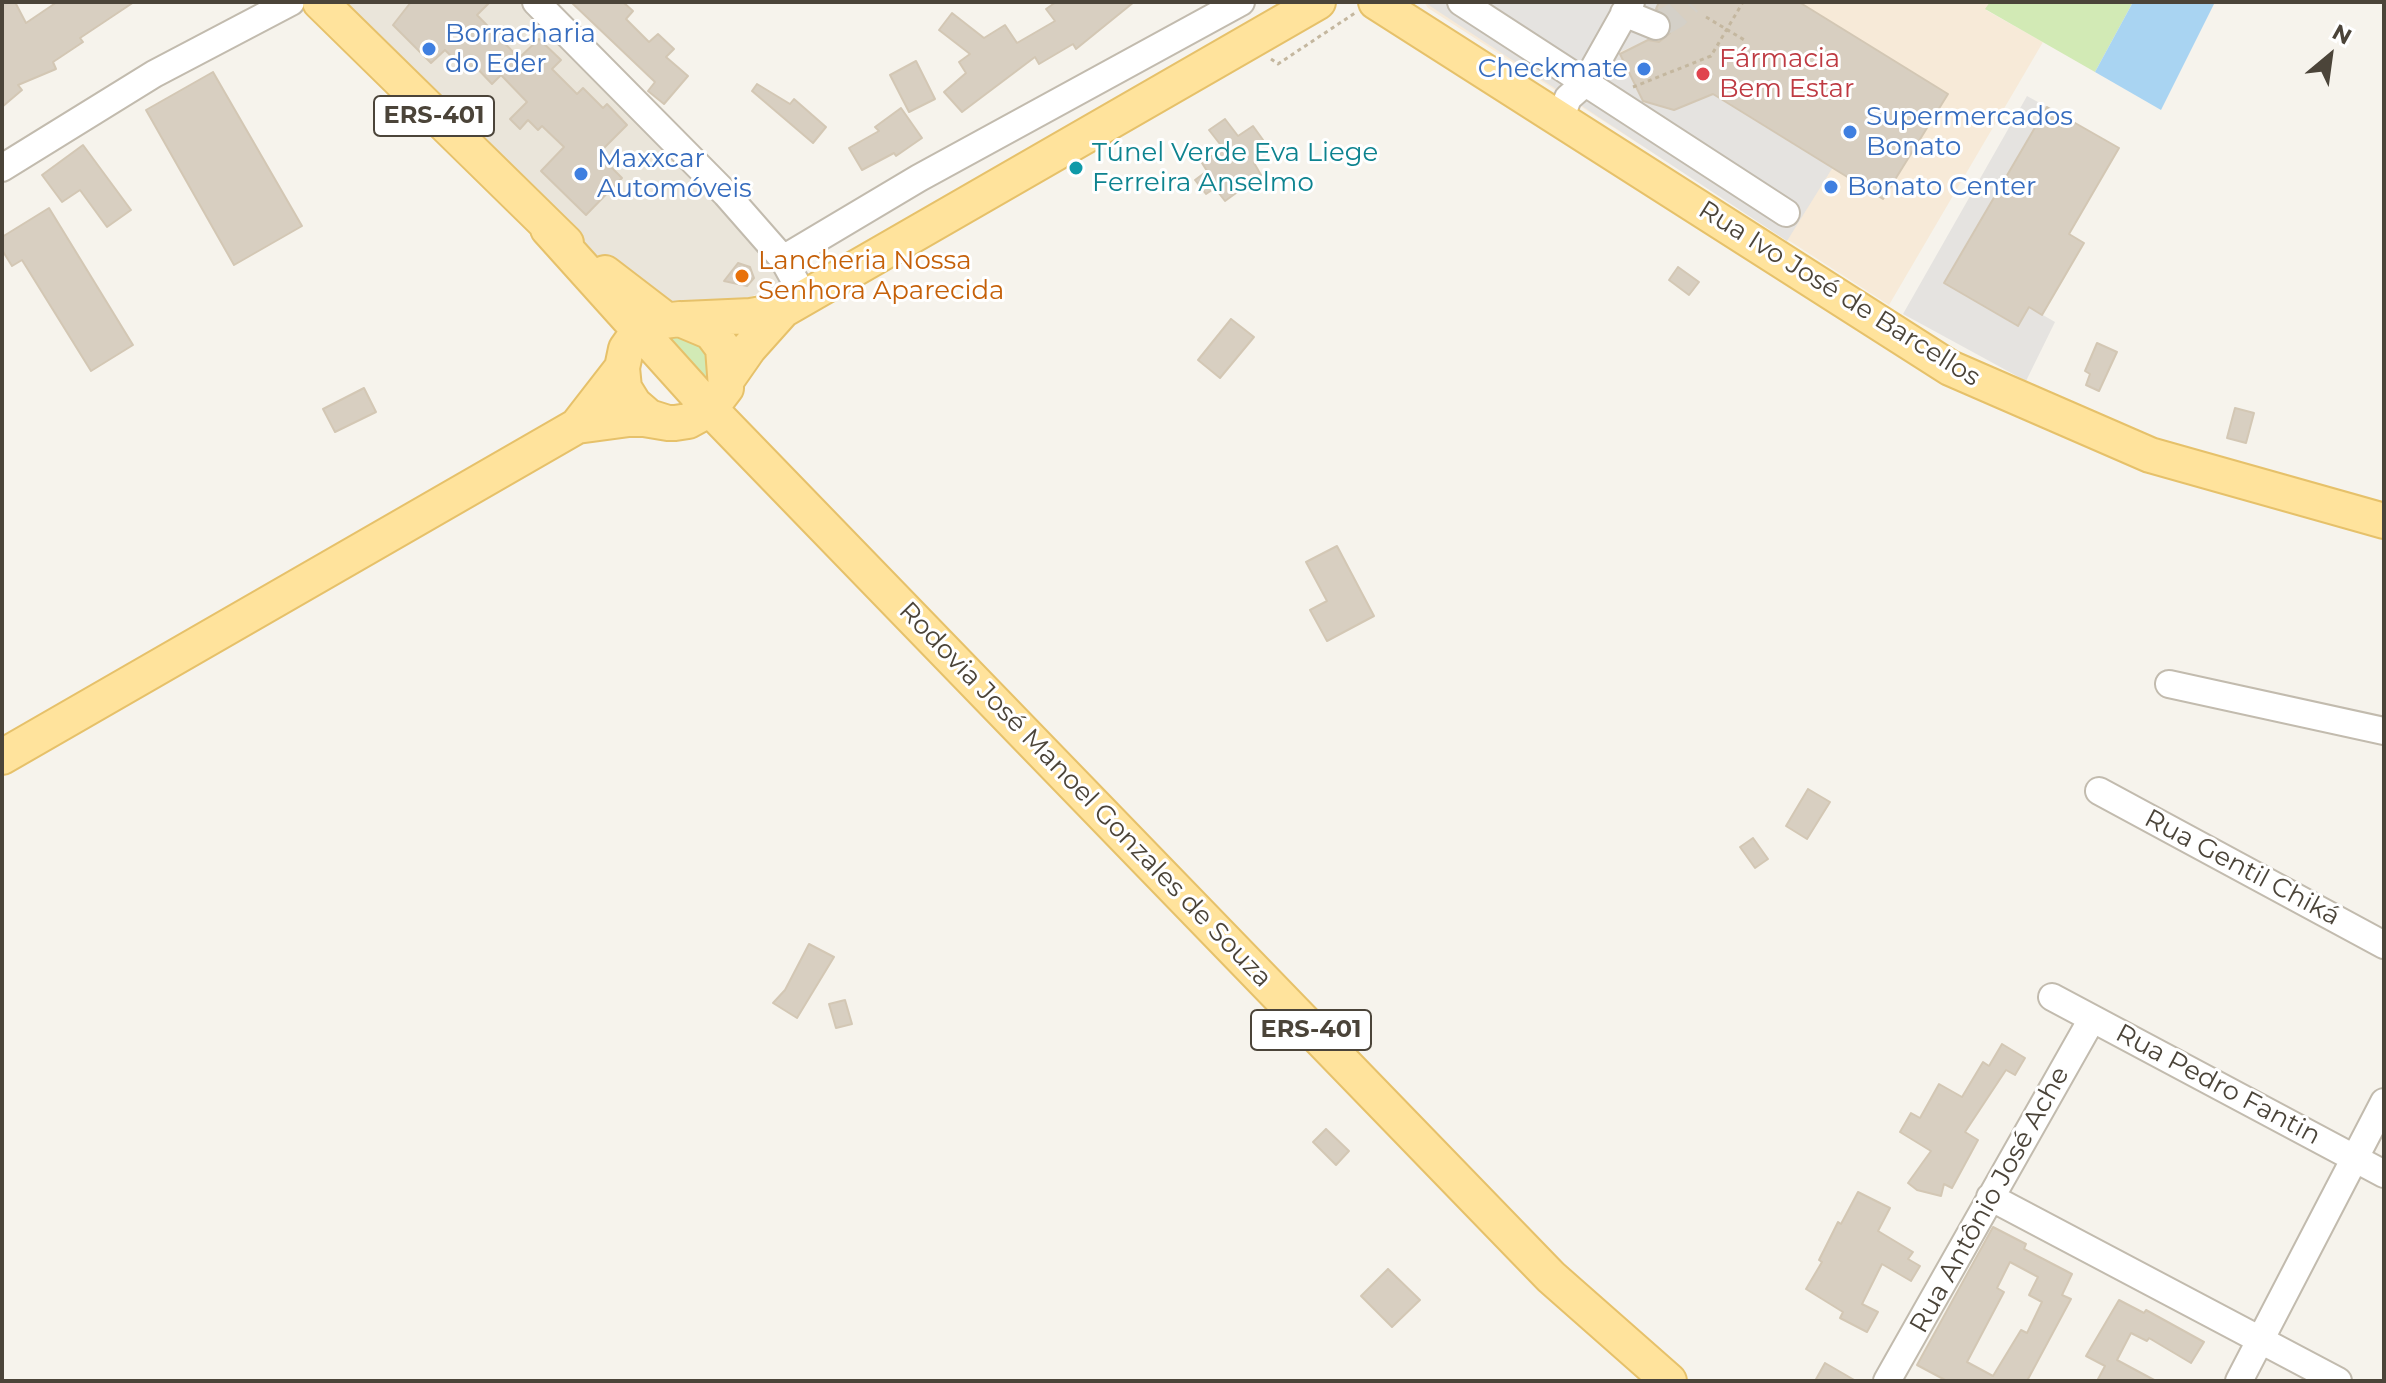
<!DOCTYPE html>
<html>
<head>
<meta charset="utf-8">
<style>
  body { margin:0 }
  #map { position:relative; width:2386px; height:1383px; overflow:hidden; background:#f6f3ec; font-family:Montserrat,sans-serif }
  canvas { display:block }
  .frame { position:absolute; inset:0; border:4px solid #4b4439; pointer-events:none }
  .north { position:absolute; left:2290px; top:16px; width:80px; height:80px; -webkit-text-stroke:6px #fff; paint-order:stroke; rotate:29deg; font-size:22px; font-weight:700; line-height:32px; text-align:center; color:#4b4439 }
  .north::after { content:''; display:block; margin:auto; width:28px; height:36px; background:#4b4439; clip-path:polygon(50% 0,100% 100%,50% 72%,0 100%) }
</style>
</head>
<body>
<div id="map">
<canvas width="2386" height="1383"></canvas>
<div class="frame"></div>
<div class="north">N</div>
</div>
<script>
const ctx = document.querySelector('canvas').getContext('2d');
ctx.lineJoin = 'round';
function fillPath(path, color) {
  ctx.fillStyle = color;
  ctx.fill(path, 'evenodd');
}
function shape(rows) {
  const path = new Path2D();
  for (const r of rows) {
    path.moveTo(r[0], r[1]);
    for (let i = 2; i < r.length; i += 2) path.lineTo(r[i], r[i + 1]);
  }
  return path;
}
function trace(path, color, width, dash) {
  ctx.strokeStyle = color;
  ctx.lineWidth = width;
  ctx.lineCap = dash ? 'butt' : 'round';
  ctx.setLineDash(dash || []);
  ctx.stroke(path);
}
function drawText(font, color, halo, rows, align = 'center') {
  ctx.font = font + ' Montserrat,sans-serif';
  ctx.lineWidth = 6;
  ctx.setLineDash([]);
  ctx.textBaseline = 'middle';
  ctx.strokeStyle = halo;
  ctx.fillStyle = color;
  for (const [text, x, y, turn = 0] of rows) {
    ctx.save();
    ctx.translate(x, y);
    ctx.rotate((+turn || 0) * Math.PI / 180);
    ctx.textAlign = isNaN(turn) ? turn : align;
    if (halo) ctx.strokeText(text, 0, 0);
    ctx.fillText(text, 0, 0);
    ctx.restore();
  }
}
const residential = shape([
  [345,2,526,2,711,193,775,267,783,283,741,301,701,311,663,302,610,269,567,233]
]);
const commercial = shape([
  [1424,2,1990,2,1986,10,2043,42,1889,305,1428,8]
]);
const green = shape([
  [1990,2,2133,2,2095,72,1985,9],
  [663,332,705,342,714,386]
]);
const parking = shape([
  [1424,2,1659,2,1655,13,1659,35,1620,52,1644,103,1654,100,1657,105,1674,110,1713,94,1833,167,1787,241],
  [2027,96,2047,107,1945,283,2017,326,2029,307,2055,322,2026,381,1903,314]
]);
const water = shape([
  [2133,2,2215,2,2161,110,2095,72]
]);
const building = shape([
  [2,2,15,2,26,23,57,2,134,2,80,38,83,42,53,62,56,69,18,85,22,90,2,107,2,2],
  [411,2,490,2,477,15,519,58,539,39,561,60,552,69,577,94,583,88,603,108,607,104,627,125,598,154,622,178,586,215,541,171,564,147,542,126,538,130,528,120,520,129,510,119,527,102,501,75,492,84,474,65,467,72,445,50,431,63,393,25,411,2],
  [571,2,623,2,633,11,626,19,649,42,658,34,674,49,666,57,688,76,664,104,648,91,655,82,571,2],
  [1056,2,1134,2,1076,49,1073,44,1039,64,1035,57,962,112,944,92,966,73,959,62,970,54,939,30,952,13,984,38,1005,25,1017,43,1055,21,1046,9,1056,2],
  [1659,2,1799,2,1948,94,1883,199,1713,94,1674,110,1643,101,1620,54,1648,40,1659,42,1670,33,1669,17,1656,9,1659,2],
  [916,61,935,99,909,112,890,75,916,61],
  [213,72,302,226,234,265,146,110,213,72],
  [757,84,790,104,794,99,826,127,813,143,752,91,757,84],
  [2047,107,2119,148,2069,234,2084,243,2042,315,2029,307,2018,326,1944,283,2047,107],
  [901,108,922,138,896,156,894,153,862,170,849,148,879,131,875,127,901,108],
  [1225,119,1238,136,1253,126,1271,151,1254,163,1261,175,1225,201,1215,188,1206,194,1195,180,1207,171,1202,163,1223,148,1209,130,1225,119],
  [83,145,131,210,107,227,80,190,62,202,42,175,83,145],
  [49,208,133,345,91,371,22,260,12,266,2,250,2,237,49,208],
  [738,263,750,267,754,278,747,286,724,281,738,263],
  [1678,267,1699,282,1689,295,1669,280,1678,267],
  [1231,319,1254,337,1220,378,1198,360,1231,319],
  [2097,343,2117,352,2099,391,2086,385,2090,374,2085,371,2097,343],
  [364,388,376,412,335,432,323,409,364,388],
  [2235,408,2254,413,2246,443,2227,438,2235,408],
  [1337,546,1374,616,1327,641,1310,610,1327,601,1306,562,1337,546],
  [1808,789,1830,802,1807,839,1786,826,1808,789],
  [1753,838,1768,859,1755,868,1740,847,1753,838],
  [809,944,834,957,797,1018,773,1003,785,990,809,944],
  [845,1000,852,1024,836,1028,829,1004,845,1000],
  [2002,1044,2025,1058,2015,1075,2006,1070,1965,1132,1978,1140,1952,1188,1944,1184,1941,1196,1917,1190,1908,1183,1931,1151,1900,1132,1911,1113,1920,1118,1939,1084,1962,1097,1983,1062,1989,1066,2002,1044],
  [1326,1129,1349,1151,1336,1165,1313,1142,1326,1129],
  [1858,1192,1890,1208,1878,1231,1913,1252,1908,1259,1920,1266,1911,1281,1882,1264,1862,1304,1878,1312,1867,1332,1840,1318,1843,1312,1806,1289,1822,1262,1819,1260,1838,1222,1841,1224,1858,1192],
  [1993,1227,2026,1244,2024,1249,2072,1274,2062,1295,2071,1299,2027,1381,1947,1381,1917,1365,1993,1227],
  [2010,1262,2038,1277,2029,1295,2042,1302,2027,1333,2021,1330,1993,1376,1967,1362,2004,1292,1997,1288,2010,1262],
  [1388,1269,1420,1300,1392,1327,1361,1296,1388,1269],
  [2119,1300,2144,1313,2146,1310,2204,1342,2191,1363,2149,1338,2147,1341,2131,1333,2117,1360,2156,1381,2097,1381,2105,1366,2086,1356,2119,1300],
  [1825,1363,1856,1381,1815,1381,1825,1363]
]);
const minorTunnel = shape([
  [1656,26,1676,15,1689,2]
]);
const path = shape([
  [1706,17,1746,41],
  [1271,59,1278,64,1355,13],
  [1633,87,1711,56,1743,2]
]);
const minor = shape([
  [536,2,726,194,783,259,804,297],
  [1461,2,1786,213],
  [1624,13,1656,26],
  [1561,117,1568,98,1586,82,1631,2],
  [2,168,154,74,291,2],
  [783,259,919,178,1241,2],
  [2169,684,2384,731],
  [2099,791,2384,945],
  [2052,997,2384,1174],
  [1990,1197,2338,1381],
  [1887,1381,2092,1019],
  [2239,1381,2384,1102]
]);
const major = shape([
  [320,2,566,243],
  [1376,2,1950,368,2150,455,2384,521],
  [548,229,710,409,1551,1277,1669,1381],
  [605,273,665,319],
  [684,319,751,316,783,310],
  [726,381,749,348,783,310,1318,2],
  [577,426,629,419,644,419,668,423,675,423,688,421,710,409,726,388,723,348,711,332,680,319,655,322,638,332,626,349,622,368,624,388,634,404,649,417,668,423],
  [2,757,577,426,622,368]
]);
const markers = [
  [429,49,8,"#3f7fe0"],
  [1644,69,8,"#3f7fe0"],
  [1703,74,8,"#e0444e"],
  [1850,132,8,"#3f7fe0"],
  [1076,168,8,"#0f9aa8"],
  [581,174,8,"#3f7fe0"],
  [1831,187,8,"#3f7fe0"],
  [742,276,8,"#e8710a"]
];
const shields = [
  [434,116,120],
  [1311,1030,120]
];
const shieldNames = [
  ["ERS-401",434,116],
  ["ERS-401",1311,1030]
];
const shopNames = [
  ["Borracharia",445,34],
  ["do Eder",445,64],
  ["Checkmate",1628,69,"right"],
  ["Supermercados",1866,117],
  ["Bonato",1866,147],
  ["Maxxcar",597,159],
  ["Automóveis",597,189],
  ["Bonato Center",1847,187]
];
const healthNames = [
  ["Fármacia",1719,59],
  ["Bem Estar",1719,89]
];
const cultureNames = [
  ["Túnel Verde Eva Liege",1092,153],
  ["Ferreira Anselmo",1092,183]
];
const foodNames = [
  ["Lancheria Nossa",758,261],
  ["Senhora Aparecida",758,291]
];
const streetNames = [
  ["Rua Ivo José de Barcellos",1839,294,32],
  ["Rodovia José Manoel Gonzales de Souza",1085,795,46],
  ["Rua Gentil Chiká",2242,868,28],
  ["Rua Pedro Fantin",2218,1085,28],
  ["Rua Antônio José Ache",1990,1200,-61]
];
fillPath(residential, '#eae5da');
fillPath(commercial, '#f7ead8');
fillPath(green, '#d2eab5');
fillPath(parking, '#e5e3e0');
fillPath(water, '#a9d4f2');
fillPath(building, '#d8cfc1');
trace(building, '#d3c7b4', 2);
trace(minorTunnel, '#d4d0c8', 26, [26, 13]);
trace(minor, '#c2bbae', 30);
trace(major, '#e6c16a', 38);
trace(path, '#c4b79f', 3, [4, 4]);
trace(minor, '#fff', 26);
trace(major, '#ffe39c', 34);
for (const [x, y, r, color] of markers) {
  const dot = new Path2D();
  dot.arc(x, y, r, 0, 2 * Math.PI);
  ctx.fillStyle = color;
  ctx.fill(dot);
  trace(dot, '#fff', 3);
}
for (const [x, y, w] of shields) {
  const box = new Path2D();
  box.roundRect(x - w / 2, y - 20, w, 40, 6);
  ctx.fillStyle = '#fff';
  ctx.fill(box);
  trace(box, '#4b4439', 2);
}
drawText('bold 24px', '#4b4439', null, shieldNames);
drawText('26px', '#366cbe', '#fff', shopNames, 'left');
drawText('26px', '#be3a42', '#fff', healthNames, 'left');
drawText('26px', '#0d838f', '#fff', cultureNames, 'left');
drawText('26px', '#c56008', '#fff', foodNames, 'left');
drawText('26px', '#4b4439', '#fff', streetNames);
</script>
</body>
</html>
